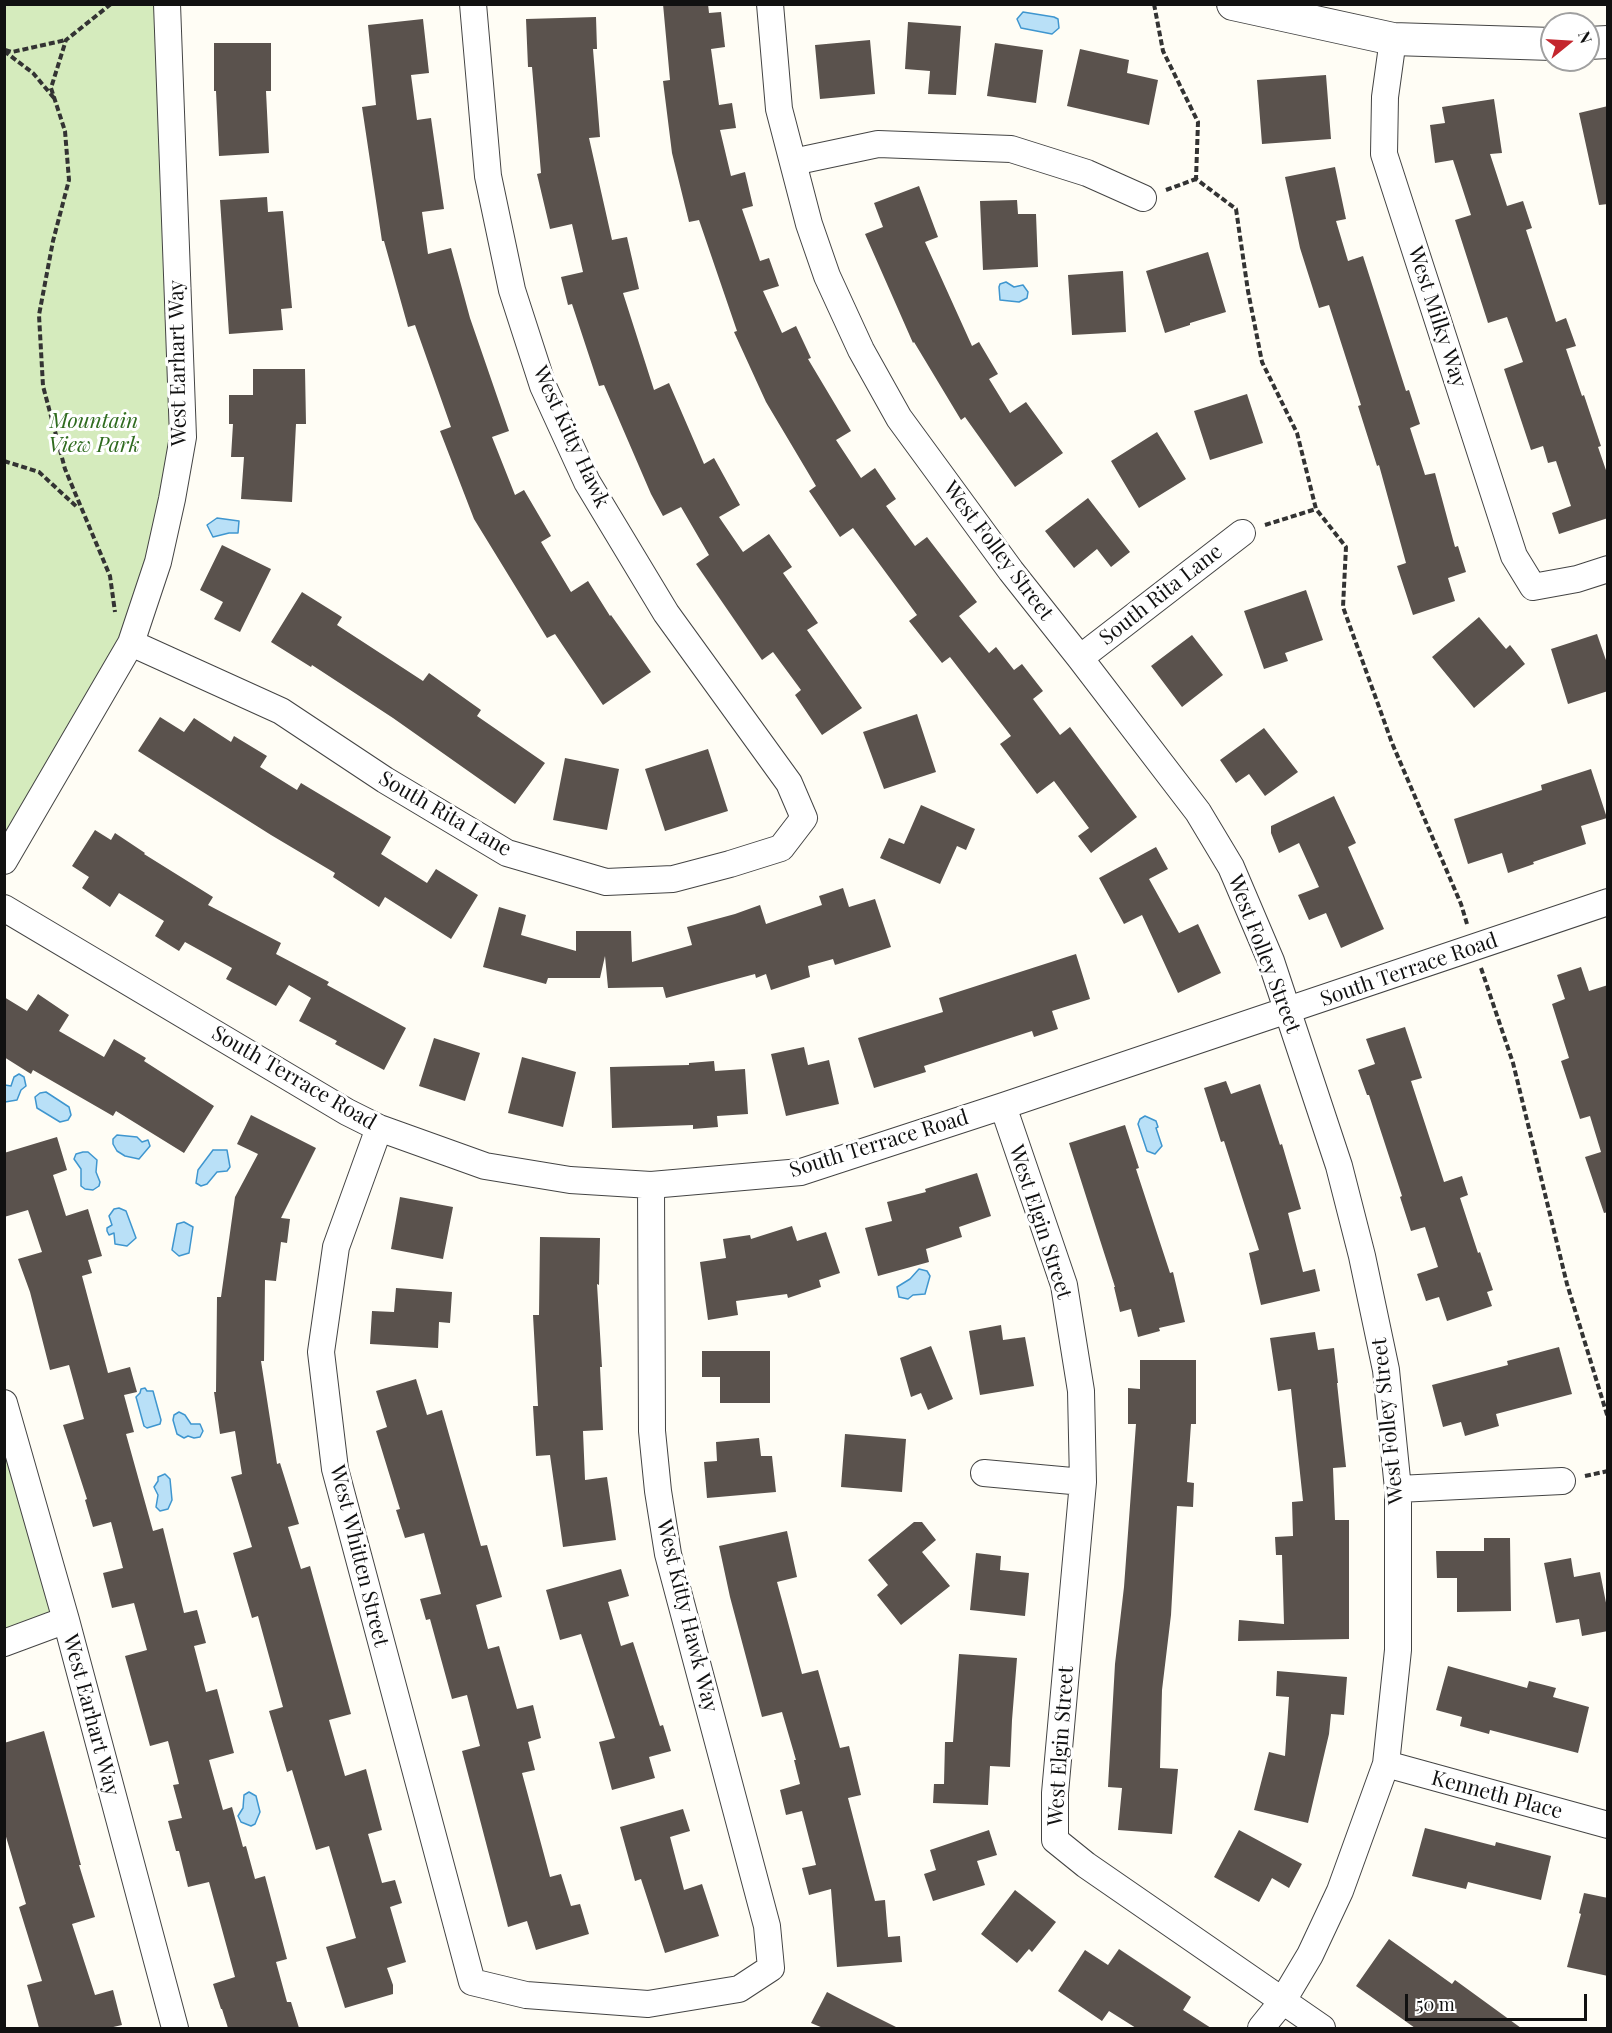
<!DOCTYPE html>
<html>
<head>
<meta charset="utf-8">
<style>
  body { margin:0 }
  #map { position:relative; width:1612px; height:2033px; overflow:hidden; background:#fffdf5; font-family:"Playfair Display",serif }
  canvas { display:block }
  .frame { position:absolute; inset:0; border:6px solid #111; pointer-events:none }
  .north { position:absolute; left:1540px; top:12px; width:60px; height:60px; box-sizing:border-box; background:#fff; border:2px solid #a0a0a0; border-radius:50%; rotate:72deg; font-size:16px; font-weight:700; line-height:24px; text-align:center; color:#111 }
  .north::after { content:''; display:block; margin:auto; width:21px; height:27px; background:#c4262e; clip-path:polygon(50% 0,100% 100%,50% 72%,0 100%) }
  .scale { position:absolute; left:1405px; top:1994px; width:182px; height:27px; box-sizing:border-box; border:3px solid #111; border-top:0; padding-left:8px; font-size:18px; line-height:21px; white-space:nowrap; color:#111; -webkit-text-stroke:4px #fff; paint-order:stroke }
</style>
</head>
<body>
<div id="map">
<canvas width="1612" height="2033"></canvas>
<div class="frame"></div>
<div class="north">N</div>
<div class="scale">50 m</div>
</div>
<script>
const ctx = document.querySelector('canvas').getContext('2d');
ctx.lineJoin = 'round';
function fillPath(path, color) {
  ctx.fillStyle = color;
  ctx.fill(path, 'evenodd');
}
function shape(rows) {
  const path = new Path2D();
  for (const r of rows) {
    path.moveTo(r[0], r[1]);
    for (let i = 2; i < r.length; i += 2) path.lineTo(r[i], r[i + 1]);
  }
  return path;
}
function trace(path, color, width, dash) {
  ctx.strokeStyle = color;
  ctx.lineWidth = width;
  ctx.lineCap = dash ? 'butt' : 'round';
  ctx.setLineDash(dash || []);
  ctx.stroke(path);
}
function drawText(font, color, halo, rows, align = 'center') {
  ctx.font = font + ' "Playfair Display",serif';
  ctx.lineWidth = 6;
  ctx.setLineDash([]);
  ctx.textBaseline = 'middle';
  ctx.strokeStyle = halo;
  ctx.fillStyle = color;
  for (const [text, x, y, turn = 0] of rows) {
    ctx.save();
    ctx.translate(x, y);
    ctx.rotate((+turn || 0) * Math.PI / 180);
    ctx.textAlign = isNaN(turn) ? turn : align;
    if (halo) ctx.strokeText(text, 0, 0);
    ctx.fillText(text, 0, 0);
    ctx.restore();
  }
}
const green = shape([
  [5,5,167,5,183,437,131,643,5,861],
  [4,1403,66,1620,4,1643]
]);
const water = shape([
  [1023,12,1054,17,1058,19,1059,28,1052,34,1021,28,1017,19,1023,12],
  [1006,282,1014,287,1023,285,1028,292,1027,298,1019,302,1000,300,999,287,1000,284,1006,282],
  [217,518,239,521,238,533,229,533,213,537,207,525,217,518],
  [19,1074,24,1077,26,1086,21,1090,17,1100,5,1102,5,1085,11,1086,14,1077,19,1074],
  [46,1092,69,1107,71,1115,68,1120,60,1122,37,1108,35,1097,40,1093,46,1092],
  [1145,1116,1156,1121,1158,1127,1156,1128,1162,1146,1155,1154,1147,1151,1138,1124,1140,1119,1145,1116],
  [117,1135,137,1137,142,1142,148,1140,150,1146,139,1159,125,1156,117,1151,113,1144,113,1139,117,1135],
  [213,1150,227,1150,230,1167,227,1171,217,1172,207,1184,201,1186,196,1183,198,1170,213,1150],
  [83,1152,88,1152,97,1160,96,1172,100,1182,99,1186,93,1190,85,1189,81,1186,81,1169,74,1159,76,1154,83,1152],
  [119,1208,126,1211,136,1238,127,1246,115,1244,114,1233,109,1235,107,1231,107,1228,112,1225,109,1216,114,1209,119,1208],
  [184,1222,193,1227,189,1253,179,1256,172,1250,177,1224,184,1222],
  [919,1269,927,1271,930,1276,925,1294,913,1295,908,1299,899,1297,897,1287,910,1279,919,1269],
  [145,1388,147,1391,153,1391,161,1420,160,1424,147,1428,144,1426,136,1397,140,1393,141,1389,145,1388],
  [179,1412,185,1415,191,1424,200,1424,203,1431,200,1437,194,1438,188,1436,184,1438,177,1434,173,1420,174,1415,179,1412],
  [165,1474,170,1479,172,1500,168,1509,160,1511,156,1507,158,1495,154,1487,158,1481,158,1477,165,1474],
  [249,1792,256,1796,260,1812,255,1824,251,1826,241,1822,238,1816,243,1808,244,1795,249,1792]
]);
const building = shape([
  [663,4,708,4,709,13,721,12,725,47,711,49,719,105,732,103,736,128,720,130,731,176,745,172,753,206,742,209,760,261,769,258,779,286,763,291,782,333,796,326,811,358,808,359,851,431,836,440,861,478,875,468,896,499,886,506,915,546,927,537,977,602,959,616,989,653,996,647,1014,670,1022,664,1043,691,1033,699,1060,735,1070,727,1137,817,1091,853,1078,836,1089,828,1054,781,1037,794,1000,744,1011,736,950,657,942,663,909,621,917,615,853,528,840,537,809,491,816,486,766,402,734,332,737,331,699,220,689,222,672,153,663,81,670,80],
  [596,17,597,49,593,49,600,137,589,138,612,240,627,237,639,289,623,293,654,390,669,383,704,464,714,458,740,505,719,517,743,552,769,534,792,567,783,573,818,623,807,630,862,708,822,735,795,695,801,690,773,652,762,660,696,564,709,555,681,507,663,516,651,494,604,385,599,386,572,304,568,305,561,277,583,272,572,224,550,229,537,174,541,173,532,67,528,67,526,19],
  [423,19,429,73,411,75,417,120,431,118,444,209,422,212,428,254,451,248,470,318,509,431,492,437,515,495,524,490,551,536,541,542,571,592,588,581,610,616,611,615,651,672,603,705,555,634,547,638,474,519,440,431,451,427,415,325,408,327,384,241,382,241,362,107,376,105,368,25],
  [908,22,961,26,956,95,928,94,930,71,905,69],
  [870,40,875,94,820,99,815,45],
  [214,43,271,43,271,91,266,91,269,153,219,156,216,91,214,91],
  [995,43,1043,50,1036,103,987,96],
  [1080,49,1129,60,1127,73,1158,80,1149,125,1067,106],
  [1326,75,1331,139,1262,144,1257,80],
  [1494,99,1502,153,1490,154,1507,206,1523,201,1532,228,1526,230,1556,322,1566,318,1576,346,1566,349,1582,396,1584,395,1601,446,1598,447,1608,476,1608,518,1559,534,1552,513,1571,506,1556,461,1548,463,1543,446,1531,450,1504,369,1523,362,1507,317,1488,323,1455,220,1471,215,1453,160,1435,163,1430,125,1445,123,1442,107],
  [1608,106,1608,204,1599,205,1579,113],
  [1335,167,1346,219,1336,221,1348,261,1363,256,1406,391,1409,390,1420,424,1410,428,1425,475,1435,473,1455,547,1458,546,1466,572,1448,578,1455,601,1413,615,1397,566,1406,563,1379,465,1377,466,1358,406,1361,405,1329,305,1319,308,1300,248,1285,177],
  [919,186,938,237,925,242,972,346,979,342,998,374,989,379,1010,413,1026,402,1063,453,1015,487,965,417,961,420,914,342,913,343,865,234,883,227,874,203],
  [267,197,268,212,283,211,292,308,281,309,283,330,229,334,220,200],
  [1017,200,1018,214,1036,214,1038,267,983,270,980,201],
  [1208,252,1226,312,1190,323,1190,325,1165,333,1146,271],
  [1123,271,1126,332,1072,335,1068,275],
  [253,369,305,369,306,424,296,424,292,502,241,499,244,457,231,457,233,424,229,424,229,395,253,395],
  [1247,394,1263,443,1210,460,1194,411],
  [1157,432,1186,479,1139,508,1111,461],
  [1088,498,1130,552,1111,567,1097,549,1074,568,1045,531],
  [222,545,271,569,240,632,214,619,223,602,200,590],
  [1306,590,1323,640,1285,653,1288,661,1264,669,1244,611],
  [302,592,342,617,337,625,423,681,429,673,481,710,477,716,545,763,515,804,393,718,312,665,311,667,271,642],
  [1479,617,1506,649,1510,645,1525,664,1474,708,1432,657],
  [1597,634,1608,666,1608,691,1568,704,1551,649],
  [1192,635,1223,675,1182,707,1151,666],
  [917,714,936,772,884,789,863,732],
  [160,717,184,732,194,718,231,742,234,736,267,756,260,767,297,790,301,783,391,837,381,854,427,883,436,869,478,895,451,939,385,897,379,907,333,877,335,873,271,835,138,751],
  [1264,728,1298,772,1265,796,1249,774,1236,783,1220,760],
  [708,749,728,811,665,831,645,769],
  [565,758,619,769,607,830,553,820],
  [1591,769,1607,818,1581,826,1586,844,1533,862,1534,864,1508,873,1502,853,1468,864,1454,819,1542,790,1541,785],
  [1334,796,1356,843,1348,847,1384,929,1341,948,1326,913,1309,920,1298,895,1319,887,1299,843,1279,853,1271,833,1271,826],
  [921,805,975,829,966,850,957,846,940,884,880,858,889,838,904,844],
  [95,830,111,840,115,833,145,853,144,854,213,897,208,905,281,943,276,954,329,982,327,985,406,1028,384,1070,335,1044,337,1041,299,1021,311,998,289,985,276,1006,226,979,232,968,185,942,179,951,155,936,164,921,119,893,110,907,82,888,89,877,72,866],
  [1156,847,1168,869,1149,879,1179,933,1198,924,1221,973,1178,993,1142,915,1124,924,1099,878],
  [843,888,849,907,875,899,891,947,835,965,833,959,808,966,810,977,771,990,766,974,756,978,755,974,666,998,663,987,608,988,605,956,600,978,548,978,546,984,483,967,499,907,526,915,521,935,576,951,576,931,631,931,632,962,692,945,687,927,735,914,760,905,766,924,822,905,819,896],
  [1076,954,1090,999,1052,1011,1058,1029,1034,1037,1032,1031,924,1066,926,1072,874,1088,858,1038,943,1012,939,998],
  [1581,967,1589,991,1608,985,1608,1212,1604,1213,1585,1157,1601,1152,1590,1116,1580,1119,1561,1061,1569,1058,1552,1004,1565,999,1557,975],
  [38,994,69,1015,59,1031,104,1057,114,1039,146,1058,144,1061,214,1106,184,1153,116,1111,113,1116,33,1070,31,1074,4,1057,4,997,27,1011],
  [1405,1027,1422,1078,1411,1081,1444,1182,1462,1176,1468,1195,1460,1198,1478,1253,1480,1252,1493,1290,1487,1292,1492,1306,1447,1321,1439,1297,1426,1301,1417,1274,1438,1267,1425,1227,1411,1231,1400,1197,1402,1196,1369,1095,1367,1095,1358,1070,1375,1064,1366,1039],
  [434,1038,480,1053,465,1101,419,1086],
  [804,1047,808,1065,829,1060,839,1104,786,1116,771,1054],
  [522,1057,576,1072,563,1127,508,1113],
  [714,1061,715,1071,745,1069,748,1114,717,1116,718,1127,693,1129,693,1125,612,1128,610,1067,689,1065,689,1063],
  [1226,1081,1231,1094,1260,1084,1280,1145,1282,1144,1301,1209,1288,1213,1303,1272,1315,1269,1320,1291,1261,1305,1249,1253,1259,1250,1224,1141,1221,1142,1204,1088],
  [251,1115,316,1148,281,1218,290,1219,287,1243,281,1242,276,1281,265,1280,264,1361,261,1361,277,1464,280,1463,299,1524,288,1527,301,1569,310,1566,351,1714,329,1720,345,1776,366,1769,382,1830,368,1834,382,1883,395,1880,402,1903,390,1907,406,1962,387,1968,393,1985,393,1994,345,2008,326,1947,356,1938,329,1846,316,1850,292,1770,287,1772,269,1711,283,1707,258,1616,252,1618,233,1553,252,1547,231,1477,242,1474,235,1431,220,1434,214,1392,216,1392,217,1297,221,1297,235,1197,258,1154,237,1144],
  [1125,1125,1139,1168,1136,1169,1170,1273,1173,1272,1185,1322,1159,1328,1160,1331,1138,1337,1131,1309,1120,1312,1114,1287,1115,1287,1069,1143],
  [57,1137,67,1170,53,1175,66,1216,88,1209,102,1256,88,1260,92,1273,82,1276,108,1373,130,1367,137,1392,124,1395,134,1432,126,1434,153,1531,163,1528,184,1613,197,1610,206,1643,194,1646,206,1692,217,1689,234,1753,209,1760,223,1810,232,1807,243,1847,246,1846,255,1879,265,1876,287,1959,276,1962,287,2002,291,2002,299,2028,228,2028,222,2009,221,2009,213,1984,235,1977,209,1882,188,1887,179,1851,176,1851,168,1821,182,1818,173,1785,179,1784,168,1741,150,1746,125,1656,147,1650,134,1603,112,1608,103,1573,123,1568,111,1522,93,1527,85,1500,87,1499,63,1425,84,1419,69,1365,50,1370,30,1292,18,1259,42,1252,28,1210,4,1217,4,1153],
  [977,1173,991,1216,959,1227,962,1237,926,1249,929,1262,878,1276,865,1228,892,1221,887,1202,926,1192,925,1189],
  [400,1197,453,1207,443,1259,391,1249],
  [792,1226,797,1241,826,1232,840,1273,819,1280,821,1287,788,1298,787,1294,736,1301,738,1315,708,1320,700,1262,726,1258,723,1239,750,1235,751,1239],
  [540,1237,600,1238,599,1285,597,1284,602,1367,600,1367,603,1430,583,1431,585,1480,607,1477,616,1540,563,1547,550,1455,536,1456,533,1406,538,1406,533,1315,539,1315],
  [396,1288,452,1292,450,1323,439,1322,438,1348,370,1344,372,1311,394,1312],
  [1001,1325,1003,1340,1025,1337,1034,1386,980,1395,969,1331],
  [1315,1332,1318,1350,1334,1348,1338,1383,1337,1383,1346,1467,1333,1468,1335,1520,1349,1520,1349,1639,1238,1641,1239,1620,1284,1624,1282,1555,1276,1555,1275,1537,1293,1536,1292,1502,1303,1501,1291,1389,1278,1391,1270,1338],
  [931,1346,953,1399,928,1410,921,1393,911,1397,900,1358],
  [1559,1347,1572,1394,1496,1414,1499,1426,1465,1436,1461,1422,1443,1427,1432,1385,1508,1365,1507,1361],
  [702,1351,770,1351,770,1403,720,1403,720,1377,702,1377],
  [1140,1360,1196,1360,1196,1424,1191,1424,1187,1482,1194,1483,1193,1507,1177,1506,1171,1615,1162,1690,1160,1768,1178,1769,1172,1834,1118,1830,1122,1788,1108,1787,1115,1664,1124,1587,1136,1424,1128,1424,1128,1388,1140,1389],
  [416,1379,427,1415,442,1410,481,1546,487,1545,502,1597,476,1605,488,1649,499,1646,517,1709,533,1705,541,1738,528,1742,535,1770,522,1773,550,1877,561,1874,571,1906,580,1904,589,1934,536,1950,527,1921,508,1927,462,1751,480,1746,467,1695,452,1699,430,1619,426,1620,420,1599,441,1594,424,1533,405,1538,396,1510,400,1509,376,1431,387,1427,376,1391],
  [845,1434,906,1439,902,1492,841,1487],
  [759,1438,761,1456,772,1456,776,1492,707,1498,704,1462,717,1461,716,1442],
  [914,1522,922,1522,936,1540,922,1552,950,1586,901,1625,877,1595,888,1585,868,1560],
  [787,1531,797,1577,777,1582,802,1674,818,1670,840,1748,849,1746,861,1795,848,1798,875,1901,885,1900,888,1937,900,1936,902,1962,837,1967,831,1889,809,1895,802,1868,816,1865,802,1811,786,1815,780,1790,800,1784,794,1760,796,1760,782,1712,762,1717,730,1597,719,1546],
  [1484,1538,1510,1538,1511,1611,1457,1612,1457,1578,1437,1578,1436,1551,1484,1551],
  [976,1553,1001,1556,1000,1570,1029,1573,1025,1616,970,1610],
  [1571,1558,1574,1577,1600,1572,1608,1613,1608,1631,1582,1636,1579,1619,1556,1623,1544,1563],
  [621,1569,629,1596,608,1602,621,1646,633,1642,660,1726,663,1725,671,1751,649,1757,655,1778,612,1790,599,1742,615,1738,581,1634,560,1640,546,1590],
  [959,1654,1017,1658,1012,1720,1010,1767,990,1766,988,1805,933,1803,934,1784,944,1784,945,1742,953,1742],
  [1448,1666,1527,1688,1529,1681,1556,1688,1553,1697,1589,1707,1578,1753,1490,1730,1489,1734,1460,1726,1462,1717,1436,1710],
  [1277,1671,1347,1677,1344,1715,1331,1714,1329,1734,1308,1823,1254,1810,1269,1752,1285,1756,1289,1697,1276,1696],
  [44,1731,81,1865,79,1865,95,1917,72,1924,95,1995,113,1990,122,2025,109,2028,39,2028,27,1985,42,1981,19,1907,26,1904,4,1830,4,1743],
  [683,1809,690,1831,670,1837,684,1890,702,1884,719,1936,665,1953,641,1879,635,1881,620,1827],
  [1425,1828,1495,1846,1496,1842,1551,1856,1541,1900,1468,1882,1466,1889,1412,1876],
  [989,1830,997,1855,977,1861,985,1885,933,1901,924,1874,936,1870,930,1850],
  [1239,1830,1302,1864,1289,1888,1272,1878,1259,1902,1214,1877],
  [1015,1890,1056,1922,1032,1952,1029,1949,1017,1963,981,1934],
  [1584,1893,1608,1898,1608,1976,1567,1967,1581,1914,1579,1913],
  [1389,1939,1452,1984,1455,1980,1521,2028,1415,2028,1356,1986],
  [1119,1949,1191,1997,1183,2010,1211,2028,1136,2028,1109,2011,1102,2021,1058,1991,1085,1950,1108,1965],
  [827,1992,854,2006,898,2028,823,2028,811,2023]
]);
const path = shape([
  [111,4,66,40,51,88,65,131,69,180,53,241,39,315,43,386,65,469,110,576,115,612],
  [1154,4,1163,51,1198,122,1196,179,1236,209,1248,291,1262,362,1297,433,1316,509,1346,547,1343,607,1392,743,1461,904,1467,924],
  [5,50,12,52,66,40],
  [4,51,33,73,54,98],
  [1166,190,1196,179],
  [4,461,39,472,78,508],
  [1265,525,1316,509],
  [1481,968,1513,1063,1567,1284,1608,1418],
  [1585,1476,1608,1471]
]);
const minor = shape([
  [770,4,779,109,809,224,827,276,861,350,899,418,1011,571,1080,658,1198,812,1231,867,1271,961,1339,1166,1362,1256,1386,1370,1398,1489,1398,1650,1386,1764,1340,1891,1310,1955,1282,2002,1261,2028],
  [1393,39,1385,97,1384,154,1514,556,1533,587,1577,579,1608,569],
  [793,162,878,144,1011,149,1087,173,1143,198],
  [131,643,281,711,385,780,507,853,606,882,673,879,730,864,781,848,804,818,789,783,666,613,587,482,543,386,512,290,488,176,473,4],
  [1080,658,1242,533],
  [4,861,131,643,158,562,172,499,183,437,167,4],
  [4,908,347,1112,379,1128,485,1166,570,1180,651,1185,801,1172,1003,1106,1608,902],
  [1003,1106,1064,1285,1081,1391,1083,1482,1055,1793,1055,1840,1086,1865,1322,2028],
  [379,1128,336,1247,321,1352,335,1469,472,1982,526,1995,648,2004,739,1989,771,1968,767,1926,668,1554,658,1491,652,1431,651,1185],
  [4,1403,66,1620,175,2028],
  [984,1473,1083,1482],
  [1398,1489,1562,1481],
  [4,1643,66,1620],
  [1386,1764,1608,1825]
]);
const tertiary = shape([
  [1233,4,1393,39,1552,44],
  [1588,43,1608,42]
]);
const streetNames = [
  ["West Milky Way",1437,317,72],
  ["West Earhart Way",178,363,-91],
  ["West Kitty Hawk",571,437,65],
  ["West Folley Street",998,551,53],
  ["South Rita Lane",1161,595,-38],
  ["South Rita Lane",445,814,30],
  ["West Folley Street",1264,954,69],
  ["South Terrace Road",1409,970,-19],
  ["South Terrace Road",294,1078,30],
  ["South Terrace Road",879,1144,-17],
  ["West Elgin Street",1040,1222,72],
  ["West Folley Street",1388,1421,-96],
  ["West Whitten Street",359,1556,76],
  ["West Kitty Hawk Way",687,1616,76],
  ["West Earhart Way",91,1715,75],
  ["West Elgin Street",1061,1746,-86],
  ["Kenneth Place",1497,1795,15]
];
const parkNames = [
  ["Mountain",94,421],
  ["View Park",94,445]
];
fillPath(green, '#d5ebbd');
fillPath(water, '#b9e0f7');
trace(water, '#3f96cf', 1.5);
fillPath(building, '#5a524d');
trace(minor, '#444', 28);
trace(tertiary, '#444', 34);
trace(path, '#333', 4, [6, 3]);
trace(minor, '#fff', 26);
trace(tertiary, '#fff', 32);
drawText('21px', '#111', '#fff', streetNames);
drawText('italic 21px', '#2f6b1f', '#fff', parkNames);
</script>
</body>
</html>
